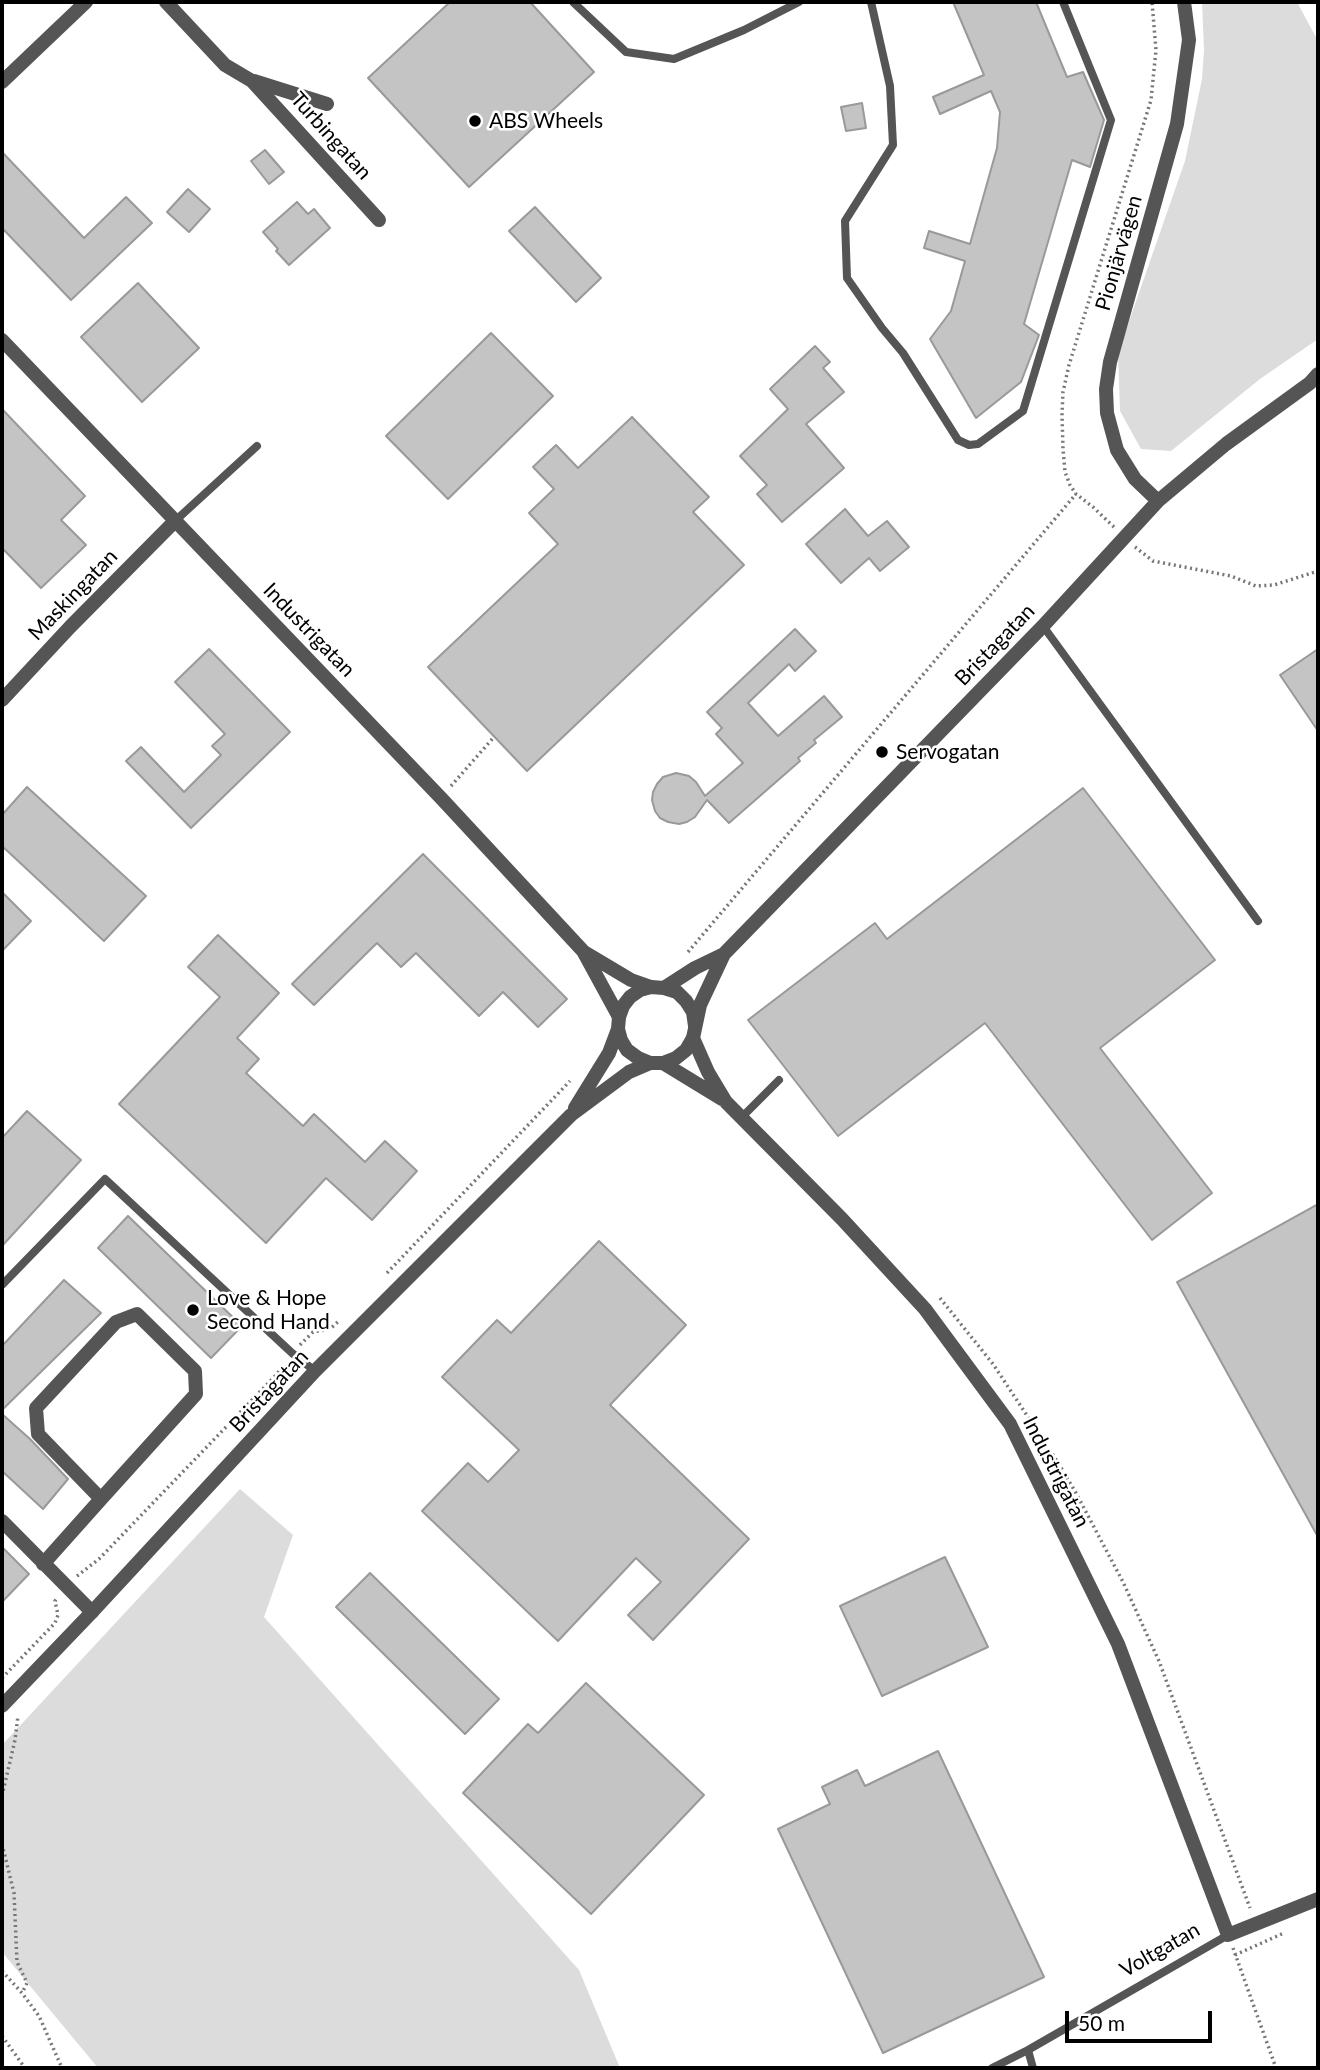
<!DOCTYPE html>
<html>
<head>
<meta charset="utf-8">
<style>
  body { margin:0 }
  #map { position:relative; width:1320px; height:2070px; overflow:hidden; background:#fff; font-family:Lato,sans-serif }
  canvas { display:block }
  .frame { position:absolute; inset:0; border:4px solid #000; pointer-events:none }
  .scale { position:absolute; left:1065px; top:2011px; width:147px; height:32px; box-sizing:border-box; border:4px solid #000; border-top:0; padding-left:9px; font-size:21px; line-height:24px; white-space:nowrap; color:#000; -webkit-text-stroke:5px #fff; paint-order:stroke }
</style>
</head>
<body>
<div id="map">
<canvas width="1320" height="2070"></canvas>
<div class="frame"></div>
<div class="scale">50 m</div>
</div>
<script>
const ctx = document.querySelector('canvas').getContext('2d');
ctx.lineJoin = 'round';
function fillPath(path, color) {
  ctx.fillStyle = color;
  ctx.fill(path, 'evenodd');
}
function shape(rows) {
  const path = new Path2D();
  for (const r of rows) {
    path.moveTo(r[0], r[1]);
    for (let i = 2; i < r.length; i += 2) path.lineTo(r[i], r[i + 1]);
  }
  return path;
}
function trace(path, color, width, dash) {
  ctx.strokeStyle = color;
  ctx.lineWidth = width;
  ctx.lineCap = dash ? 'butt' : 'round';
  ctx.setLineDash(dash || []);
  ctx.stroke(path);
}
function drawText(font, color, halo, rows, align = 'center') {
  ctx.font = font + ' Lato,sans-serif';
  ctx.lineWidth = 5;
  ctx.setLineDash([]);
  ctx.textBaseline = 'middle';
  ctx.strokeStyle = halo;
  ctx.fillStyle = color;
  for (const [text, x, y, turn = 0] of rows) {
    ctx.save();
    ctx.translate(x, y);
    ctx.rotate((+turn || 0) * Math.PI / 180);
    ctx.textAlign = isNaN(turn) ? turn : align;
    if (halo) ctx.strokeText(text, 0, 0);
    ctx.fillText(text, 0, 0);
    ctx.restore();
  }
}
const green = shape([
  [1202,2,1297,2,1318,41,1318,339,1260,379,1171,451,1141,449,1120,411,1118,353,1185,161,1202,79,1204,50],
  [240,1489,293,1535,264,1617,579,1970,620,2068,98,2068,2,1952,2,1745]
]);
const building = shape([
  [450,2,530,2,594,72,469,187,368,78,450,2],
  [953,2,1036,2,1067,77,1083,72,1104,120,1090,167,1072,160,1024,324,1039,335,1021,382,976,418,930,339,951,311,965,261,924,248,929,231,970,244,997,148,1000,112,991,91,940,114,933,97,984,75,953,2],
  [862,103,866,128,846,131,841,107,862,103],
  [265,150,284,172,269,184,251,161,265,150],
  [2,152,84,238,126,197,152,223,71,300,2,228,2,152],
  [188,189,210,209,189,232,167,212,188,189],
  [297,202,308,214,314,209,330,228,289,265,276,251,278,249,263,232,297,202],
  [535,207,601,278,576,302,509,231,535,207],
  [138,283,199,348,142,402,81,337,138,283],
  [491,333,553,396,448,499,386,436,491,333],
  [815,346,830,362,823,368,844,392,806,424,844,468,782,522,757,494,767,485,740,456,788,409,770,389,815,346],
  [2,409,85,496,61,520,86,545,41,588,2,548,2,409],
  [632,417,709,497,693,512,744,565,527,771,428,667,558,544,529,513,554,489,533,467,556,445,578,468,632,417],
  [845,509,868,536,887,521,909,547,880,571,869,558,841,583,806,544,845,509],
  [795,629,816,651,795,671,789,664,748,703,778,736,824,696,842,717,814,740,816,743,798,758,800,761,729,823,707,800,695,817,687,822,679,824,668,822,660,818,655,811,652,800,653,792,657,784,663,777,676,773,689,776,696,782,705,796,743,763,716,734,722,728,707,712,795,629],
  [209,649,290,732,191,828,126,761,141,747,184,792,221,755,212,746,225,734,175,682,209,649],
  [1318,649,1318,731,1280,675,1318,649],
  [27,787,146,896,104,941,2,846,2,815,27,787],
  [1083,788,1215,960,1100,1048,1212,1193,1152,1240,985,1023,838,1136,748,1020,875,923,887,939,1083,788],
  [423,854,567,999,538,1027,503,992,479,1016,416,953,401,967,377,943,314,1005,292,984,423,854],
  [2,892,31,921,2,951,2,892],
  [218,935,279,993,237,1038,259,1059,246,1073,303,1126,314,1114,365,1162,385,1141,417,1171,372,1220,326,1178,266,1243,119,1104,220,997,188,967,218,935],
  [27,1111,81,1160,2,1246,2,1138,27,1111],
  [1318,1204,1318,1537,1177,1282,1318,1204],
  [128,1216,242,1326,211,1358,98,1248,128,1216],
  [599,1241,686,1325,610,1405,749,1539,653,1640,628,1615,661,1582,636,1558,558,1641,422,1511,468,1463,488,1482,519,1450,442,1377,497,1320,511,1333,599,1241],
  [64,1280,101,1313,2,1410,2,1346,64,1280],
  [2,1414,30,1439,68,1479,43,1509,2,1471,2,1414],
  [2,1547,29,1574,2,1602,2,1547],
  [945,1557,988,1647,882,1696,840,1606,945,1557],
  [370,1573,499,1699,465,1734,336,1607,370,1573],
  [586,1683,704,1795,591,1914,463,1793,528,1724,538,1733,586,1683],
  [938,1751,1044,1977,883,2053,778,1829,830,1804,822,1787,857,1770,865,1786,938,1751]
]);
const path = shape([
  [1114,527,1093,507,1076,494,1070,485,1065,472,1063,449,1062,415,1063,392,1069,365,1151,100,1156,50,1152,2],
  [1135,547,1153,561,1231,576,1256,586,1274,585,1318,571],
  [451,786,494,737],
  [688,952,1076,494],
  [387,1273,570,1081],
  [940,1298,993,1364,1057,1461,1076,1493,1123,1582,1159,1661,1250,1908],
  [300,1345,313,1332,330,1329,340,1320],
  [77,1576,99,1559,277,1374,284,1364],
  [2,1678,55,1623,58,1615,55,1601,58,1597],
  [2,1796,15,1740,18,1716],
  [2,1844,14,1893,17,1962,27,1983,22,1993],
  [1233,1948,1276,2068],
  [1235,1955,1284,1933],
  [2,1971,22,1993,39,2016,62,2068],
  [2,2036,25,2068]
]);
const service = shape([
  [573,2,626,52,674,59,744,30,799,2],
  [871,2,890,86,893,145,845,221,847,278,882,328,903,353,958,440,969,445,978,444,1023,411,1111,120,1063,2],
  [175,521,257,446],
  [1043,626,1258,921],
  [742,1117,779,1080],
  [2,1285,105,1179,292,1353,315,1371],
  [1028,2050,1033,2068],
  [992,2068,1028,2050,1228,1935]
]);
const minor = shape([
  [166,2,225,65,252,81,379,220],
  [254,81,327,104],
  [2,82,86,2],
  [2,340,441,798,583,951,619,1017],
  [2,700,70,627,175,521],
  [584,952,631,980,651,987],
  [693,1038,708,1072,726,1102,842,1219,925,1309,1010,1424,1118,1644,1228,1935,1318,1899],
  [663,1063,722,1099],
  [2,1521,92,1612],
  [43,1564,101,1499,196,1394,195,1371,137,1314,116,1322,36,1408,38,1434,101,1499]
]);
const tertiary = shape([
  [1158,501,1135,479,1117,450,1107,413,1106,389,1110,362,1177,124,1189,40,1184,2],
  [664,988,695,968,724,954,1043,626,1158,501,1226,444,1310,383,1318,374],
  [695,1026,693,1012,686,1001,677,992,664,988,651,987,640,990,630,997,623,1006,619,1017,618,1029,621,1040,627,1050,638,1058,650,1063,663,1063,676,1058,686,1050,693,1038,700,1005,724,954],
  [575,1108,609,1053,618,1029],
  [2,1706,92,1612,315,1371,571,1115,629,1072,650,1063]
]);
const markers = [
  [475,121,7,"#000"],
  [882,752,7,"#000"],
  [193,1310,7,"#000"]
];
const poiNames = [
  ["ABS Wheels",489,121],
  ["Servogatan",896,752],
  ["Love & Hope",207,1298],
  ["Second Hand",207,1322]
];
const streetNames = [
  ["Turbingatan",331,136,48],
  ["Pionjärvägen",1119,253,-74],
  ["Maskingatan",73,595,-46],
  ["Industrigatan",309,630,46],
  ["Bristagatan",995,645,-46],
  ["Bristagatan",269,1391,-47],
  ["Industrigatan",1056,1472,63],
  ["Voltgatan",1160,1950,-30]
];
fillPath(green, '#dcdcdc');
fillPath(building, '#c4c4c4');
trace(building, '#999', 2);
trace(path, '#777', 3.5, [2, 3.5]);
trace(service, '#555', 8);
trace(minor, '#555', 14);
trace(tertiary, '#555', 14);
for (const [x, y, r, color] of markers) {
  const dot = new Path2D();
  dot.arc(x, y, r, 0, 2 * Math.PI);
  ctx.fillStyle = color;
  ctx.fill(dot);
  trace(dot, '#fff', 2.5);
}
drawText('21px', '#000', '#fff', poiNames, 'left');
drawText('21px', '#000', '#fff', streetNames);
</script>
</body>
</html>
